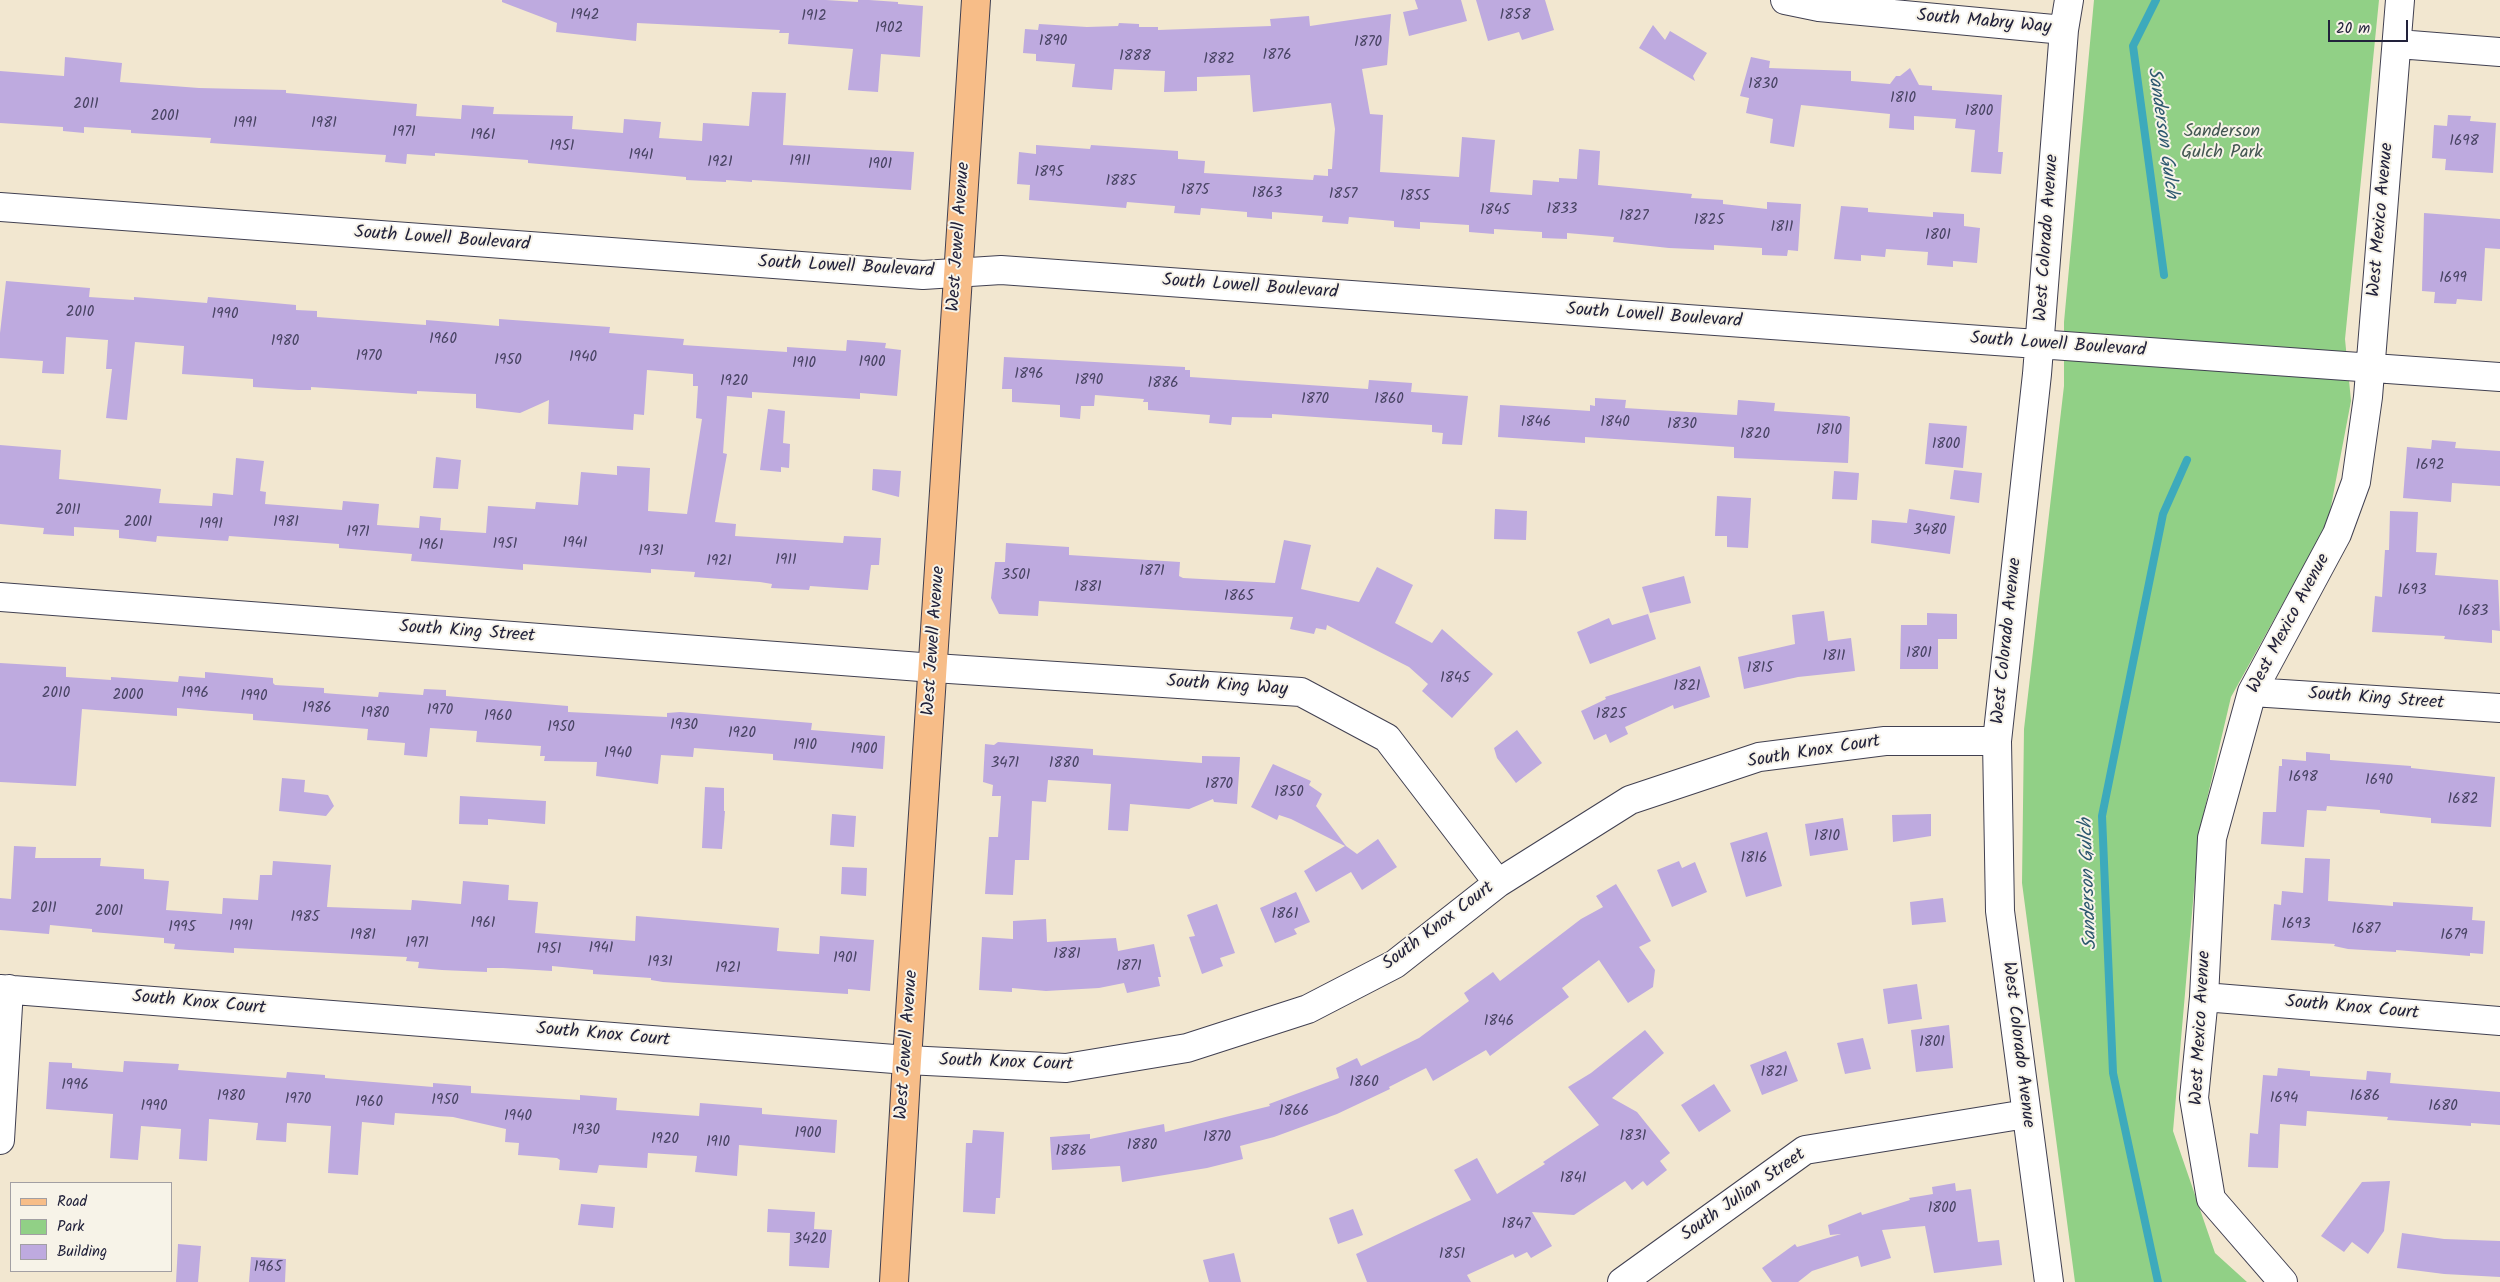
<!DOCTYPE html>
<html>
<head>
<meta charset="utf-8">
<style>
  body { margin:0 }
  #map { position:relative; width:2500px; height:1282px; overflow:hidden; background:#f2e7d0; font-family:Kalam,sans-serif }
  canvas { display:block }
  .legend { position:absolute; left:10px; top:1182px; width:162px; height:90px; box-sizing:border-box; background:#f7f3e8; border:1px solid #a29fa3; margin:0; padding:6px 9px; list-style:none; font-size:15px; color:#22223b }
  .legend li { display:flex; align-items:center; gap:10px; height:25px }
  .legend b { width:25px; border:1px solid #a29fa3 }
  .scale { position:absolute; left:2328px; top:20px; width:80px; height:22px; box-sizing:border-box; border:2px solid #22223b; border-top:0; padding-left:6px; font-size:15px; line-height:18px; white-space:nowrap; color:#22223b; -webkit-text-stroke:4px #f7f3e8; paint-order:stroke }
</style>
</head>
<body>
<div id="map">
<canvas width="2500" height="1282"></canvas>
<ul class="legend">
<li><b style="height:6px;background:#f7bd88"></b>Road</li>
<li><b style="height:14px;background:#91d086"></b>Park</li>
<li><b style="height:14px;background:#beaadf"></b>Building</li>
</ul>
<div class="scale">20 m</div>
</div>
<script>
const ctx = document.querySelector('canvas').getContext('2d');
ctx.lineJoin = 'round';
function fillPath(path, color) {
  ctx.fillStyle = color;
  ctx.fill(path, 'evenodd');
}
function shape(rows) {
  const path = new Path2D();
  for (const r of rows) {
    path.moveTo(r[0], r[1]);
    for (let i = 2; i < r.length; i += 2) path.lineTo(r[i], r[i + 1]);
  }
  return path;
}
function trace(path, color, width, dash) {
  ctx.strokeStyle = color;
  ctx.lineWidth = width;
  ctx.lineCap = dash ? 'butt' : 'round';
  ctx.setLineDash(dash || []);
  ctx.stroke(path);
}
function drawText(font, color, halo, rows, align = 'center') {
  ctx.font = font + ' Kalam,sans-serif';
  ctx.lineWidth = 4;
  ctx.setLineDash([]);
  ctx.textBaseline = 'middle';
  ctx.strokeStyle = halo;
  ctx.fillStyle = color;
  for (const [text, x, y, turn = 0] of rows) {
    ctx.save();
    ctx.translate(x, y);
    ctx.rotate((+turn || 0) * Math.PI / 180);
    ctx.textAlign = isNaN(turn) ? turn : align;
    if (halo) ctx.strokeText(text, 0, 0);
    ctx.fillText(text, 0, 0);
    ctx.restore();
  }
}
const green = shape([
  [2094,0,2379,0,2345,339,2351,401,2328,522,2231,697,2199,833,2173,1131,2215,1253,2247,1282,2075,1282,2022,883,2024,729,2064,386,2064,322]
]);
const stream = shape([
  [2156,0,2133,46,2164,275],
  [2158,1282,2113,1073,2102,816,2163,514,2187,460]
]);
const building = shape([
  [502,0,826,0,858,2,858,0,869,0,898,2,898,4,923,6,920,57,881,54,878,92,848,90,853,49,788,44,789,33,779,33,780,30,637,23,636,41,556,32,557,23,502,2],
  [1415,0,1461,0,1467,21,1409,36,1403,12,1418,9],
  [1476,0,1545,0,1554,30,1522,40,1519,32,1488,41],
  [1391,14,1387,65,1362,69,1370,114,1383,115,1380,172,1459,177,1462,137,1495,140,1490,192,1532,195,1533,180,1559,182,1559,178,1577,179,1579,149,1600,151,1598,185,1692,194,1691,198,1723,200,1723,204,1767,209,1767,202,1801,204,1798,251,1788,250,1787,256,1762,255,1762,248,1714,245,1714,250,1669,248,1613,242,1614,237,1567,233,1567,239,1542,238,1542,232,1494,229,1494,234,1469,232,1469,225,1420,222,1420,229,1394,227,1394,221,1349,217,1348,224,1322,222,1323,216,1272,212,1272,219,1247,217,1247,212,1201,208,1200,215,1174,213,1175,206,1127,202,1126,208,1029,200,1030,185,1017,184,1019,152,1036,154,1036,145,1090,149,1091,145,1178,151,1178,159,1205,161,1204,173,1313,180,1314,175,1328,176,1328,169,1332,169,1335,129,1331,103,1253,112,1250,75,1197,77,1197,91,1164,92,1165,71,1114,69,1112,90,1072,87,1075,64,1036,61,1036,54,1023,53,1025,29,1038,30,1039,24,1087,27,1118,26,1119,23,1139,24,1139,27,1158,27,1158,30,1271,26,1270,19,1309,16,1310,26],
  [1653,25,1665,40,1670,31,1707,53,1693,76,1695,81,1639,48],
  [65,57,122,63,120,82,199,88,286,90,286,93,417,104,416,116,461,119,462,105,494,107,493,114,573,116,572,129,623,133,624,119,661,122,659,138,702,141,703,123,749,126,752,92,786,93,783,145,914,152,911,190,752,180,752,182,726,180,726,182,686,180,686,177,528,163,528,160,435,153,435,156,407,154,406,164,385,162,386,155,210,143,211,138,131,133,131,130,84,127,84,133,63,131,63,127,0,123,0,71,64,76],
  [1751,57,1770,61,1769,68,1851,71,1851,81,1890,84,1896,76,1900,76,1910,68,1919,85,1932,86,1932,90,2002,95,1998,152,2003,152,2001,174,1971,172,1975,130,1955,128,1956,119,1914,116,1914,130,1889,128,1890,114,1801,105,1794,147,1770,143,1773,119,1746,113,1749,98,1740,96],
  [2448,115,2471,116,2470,121,2496,123,2493,173,2445,170,2446,159,2432,158,2434,125,2447,126],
  [1841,206,1868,208,1868,212,1933,217,1933,212,1964,214,1964,226,1980,228,1977,263,1953,261,1953,267,1927,265,1928,252,1886,249,1885,257,1861,255,1861,261,1834,259],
  [2424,213,2500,219,2500,249,2485,248,2482,301,2457,299,2456,304,2434,303,2435,292,2422,291],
  [6,281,90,288,89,297,134,300,134,297,207,303,208,297,296,305,296,310,317,311,317,317,426,325,426,320,499,326,499,319,610,327,609,333,684,339,683,345,787,352,787,347,846,351,847,340,886,343,885,348,901,350,897,396,860,393,860,399,752,392,752,398,727,396,723,453,727,454,715,522,736,524,735,536,843,543,844,536,881,538,879,565,871,565,868,590,810,586,809,590,771,588,772,584,760,582,694,577,695,572,651,569,651,573,523,564,523,570,411,561,412,554,339,548,339,544,229,536,228,541,157,536,156,542,119,538,119,530,74,527,74,536,43,534,44,528,0,524,0,445,61,450,59,479,161,489,159,503,212,506,213,493,233,495,236,458,264,461,260,491,266,492,265,504,342,510,343,501,379,504,377,525,419,528,420,516,441,518,440,530,486,533,488,506,535,509,536,502,578,505,581,472,617,475,617,466,650,468,648,511,687,514,702,419,696,418,698,386,693,386,693,374,647,370,644,415,634,414,633,430,548,424,549,400,520,413,476,408,476,394,417,391,417,394,311,387,311,390,298,390,253,387,253,379,182,374,184,346,135,342,127,420,106,418,112,369,106,369,108,340,66,337,64,374,42,373,43,361,0,358,0,333],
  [1004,357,1185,367,1185,370,1190,370,1190,377,1368,389,1369,380,1412,383,1411,392,1468,396,1462,445,1442,444,1443,433,1432,432,1432,425,1272,414,1272,418,1232,417,1231,425,1209,423,1210,415,1148,410,1148,402,1143,402,1144,399,1095,395,1094,406,1081,406,1080,419,1060,417,1060,405,1012,402,1012,389,1002,389],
  [1595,398,1626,400,1625,408,1737,415,1738,400,1775,403,1774,411,1847,416,1850,417,1848,463,1734,458,1734,447,1585,437,1585,443,1498,437,1500,405,1590,411,1590,405,1595,406],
  [768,409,785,411,783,443,790,444,789,468,781,467,781,472,760,470],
  [1929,423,1967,426,1963,468,1925,464],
  [2432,440,2456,442,2455,448,2500,451,2500,486,2452,483,2451,502,2403,498,2407,447,2431,449],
  [436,457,461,460,458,489,433,488],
  [873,469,901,471,899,497,872,490],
  [1954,470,1982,473,1979,503,1950,499],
  [1834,471,1859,473,1857,500,1832,499],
  [1717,496,1751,498,1748,548,1727,547,1727,536,1715,536],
  [1495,509,1527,511,1526,540,1494,539],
  [1909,509,1955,516,1950,554,1871,543,1872,520,1907,523],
  [2390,511,2418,512,2416,552,2437,553,2435,575,2498,580,2500,631,2492,630,2492,643,2444,639,2445,636,2372,632,2375,596,2382,597,2385,550,2389,550],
  [1284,540,1311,545,1301,589,1359,602,1377,567,1413,585,1395,623,1432,643,1442,629,1493,674,1452,718,1422,691,1428,684,1409,667,1327,625,1326,630,1316,628,1314,634,1290,629,1293,617,1039,601,1038,616,999,614,991,598,995,562,1005,562,1006,543,1069,547,1069,555,1180,562,1179,576,1183,578,1275,583],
  [1684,576,1691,603,1650,613,1642,587],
  [1824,611,1828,641,1851,638,1855,671,1798,677,1744,689,1738,657,1795,644,1792,615],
  [1927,613,1957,614,1957,639,1938,639,1938,669,1900,669,1901,625,1927,625],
  [1648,614,1656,639,1590,664,1577,632,1609,618,1612,625],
  [0,663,66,667,66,677,111,680,111,677,178,682,179,676,205,678,205,672,273,678,273,683,275,685,324,688,324,693,336,694,378,697,379,692,423,695,424,689,446,690,446,696,568,706,568,712,667,717,667,713,680,712,812,723,811,730,885,736,883,769,773,760,773,754,694,748,693,757,661,755,658,784,596,776,597,762,544,761,545,756,540,756,541,746,476,742,477,731,430,728,427,757,404,755,405,743,367,740,368,729,253,720,253,714,212,711,177,708,177,716,82,709,76,786,0,782],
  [1700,666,1710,697,1674,709,1673,705,1625,727,1628,734,1610,743,1606,734,1594,740,1581,711,1606,699,1605,697],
  [1517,730,1542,763,1516,783,1497,758,1494,748],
  [998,742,1093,749,1093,755,1202,763,1202,756,1240,757,1237,804,1214,802,1213,799,1189,809,1130,804,1128,831,1108,830,1111,784,1048,780,1046,802,1032,801,1029,860,1015,860,1013,895,985,894,989,837,998,837,1001,796,992,796,993,785,983,782,985,744,994,745],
  [2306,752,2330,754,2330,760,2411,766,2411,768,2495,777,2491,827,2431,823,2431,818,2380,813,2380,810,2327,806,2326,811,2307,810,2304,847,2261,844,2263,812,2276,812,2279,766,2282,766,2282,759,2306,761],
  [1273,764,1311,781,1309,785,1322,794,1316,806,1346,846,1357,854,1378,839,1397,867,1362,890,1351,872,1316,892,1304,871,1345,846,1291,819,1279,815,1277,820,1251,807],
  [282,778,305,780,304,792,328,795,334,806,326,816,279,811],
  [705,787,724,788,724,811,725,811,722,849,702,848],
  [460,796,546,801,545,824,488,819,488,825,459,824],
  [832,814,856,816,854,847,830,845],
  [1931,814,1931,836,1893,842,1892,815],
  [1843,818,1848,850,1810,856,1805,824],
  [1767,832,1782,886,1746,897,1730,843],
  [14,846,36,847,35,858,101,858,100,866,144,869,144,879,169,881,166,910,222,914,223,898,258,900,260,875,272,875,273,861,331,865,327,907,411,910,412,900,461,904,463,881,509,885,508,900,538,902,535,933,635,941,636,916,779,928,777,951,819,954,820,936,874,940,870,991,848,989,848,994,663,982,651,980,651,978,593,974,593,970,552,966,552,971,503,968,487,968,487,972,442,970,418,968,419,962,406,961,407,957,234,948,234,953,174,949,175,944,164,943,164,938,92,932,92,929,50,925,49,934,0,930,0,898,11,899],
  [2305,858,2330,859,2328,901,2393,906,2393,902,2473,907,2472,920,2485,921,2483,954,2470,953,2470,956,2396,950,2396,952,2348,949,2334,946,2335,944,2271,940,2274,904,2281,905,2282,891,2303,893],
  [1679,861,1682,868,1695,862,1707,892,1672,907,1657,870],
  [842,867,867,868,866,896,841,894],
  [1616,884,1651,941,1639,947,1655,970,1653,987,1628,1003,1599,960,1562,988,1569,997,1490,1056,1486,1050,1433,1081,1426,1068,1389,1087,1390,1089,1337,1114,1274,1137,1240,1146,1243,1159,1207,1168,1122,1182,1120,1166,1052,1170,1050,1137,1090,1134,1090,1139,1164,1124,1165,1132,1270,1106,1269,1104,1339,1078,1336,1068,1357,1058,1361,1066,1419,1038,1469,1001,1464,993,1493,972,1500,981,1581,919,1603,907,1596,896],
  [1296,892,1310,922,1294,929,1297,934,1275,943,1260,908],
  [1943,898,1946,922,1912,925,1910,902],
  [1217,904,1235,953,1220,958,1223,966,1202,974,1189,937,1195,936,1187,915],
  [1046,919,1047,942,1116,938,1118,951,1154,944,1161,977,1158,977,1160,986,1127,993,1124,983,1099,988,1046,991,1012,988,1012,992,979,990,982,937,1013,939,1013,921],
  [1917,984,1922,1019,1888,1024,1883,989],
  [1949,1025,1953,1068,1916,1072,1911,1030],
  [1645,1030,1664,1053,1612,1098,1637,1112,1670,1153,1660,1161,1667,1170,1647,1186,1643,1181,1632,1190,1625,1181,1574,1215,1532,1212,1552,1246,1531,1258,1527,1252,1515,1258,1513,1254,1467,1275,1471,1282,1367,1282,1356,1254,1471,1200,1454,1170,1477,1158,1497,1194,1545,1164,1543,1162,1599,1125,1568,1087,1591,1073],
  [1863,1038,1871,1069,1845,1074,1837,1043],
  [1786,1051,1798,1081,1762,1095,1750,1065],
  [124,1061,179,1064,178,1070,286,1078,287,1072,325,1075,325,1078,433,1087,433,1083,471,1086,471,1093,580,1100,580,1095,617,1098,616,1110,699,1116,700,1103,762,1108,762,1114,837,1120,835,1153,739,1145,737,1176,695,1172,697,1156,648,1153,647,1168,599,1165,597,1173,559,1170,560,1160,557,1158,518,1155,519,1143,505,1142,506,1129,453,1117,395,1113,394,1125,362,1122,358,1175,328,1173,331,1126,287,1123,286,1142,256,1140,258,1123,209,1119,207,1161,179,1159,181,1129,141,1126,138,1160,110,1158,113,1114,46,1109,49,1062,72,1063,72,1068,123,1072],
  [2278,1068,2310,1071,2310,1076,2366,1080,2367,1071,2391,1073,2390,1083,2500,1092,2500,1125,2471,1123,2471,1126,2387,1120,2388,1117,2307,1111,2306,1126,2280,1124,2278,1168,2248,1167,2250,1133,2258,1134,2263,1075,2277,1076],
  [1714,1084,1731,1111,1699,1132,1681,1105],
  [973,1130,1004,1132,1000,1198,996,1198,995,1214,963,1212,966,1143,972,1143],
  [2390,1181,2384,1231,2368,1254,2352,1242,2344,1252,2321,1236,2362,1182],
  [1955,1183,1956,1191,1971,1189,1978,1242,1999,1240,2002,1265,1934,1273,1925,1226,1882,1230,1891,1258,1861,1267,1858,1256,1812,1271,1798,1282,1772,1282,1762,1268,1795,1244,1797,1247,1841,1234,1830,1235,1828,1225,1861,1212,1862,1215,1910,1200,1909,1198,1933,1194,1932,1187],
  [581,1204,615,1207,613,1228,578,1225],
  [768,1209,815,1212,814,1229,832,1230,829,1268,789,1266,790,1233,767,1232],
  [1353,1209,1363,1235,1338,1244,1329,1218],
  [2402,1233,2444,1239,2500,1241,2500,1277,2444,1274,2397,1268],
  [178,1244,201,1246,198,1282,176,1282],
  [1234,1253,1241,1282,1209,1282,1203,1260],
  [251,1257,286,1259,285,1282,249,1282]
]);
const minor = shape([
  [1785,0,1819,7,2064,30],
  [2398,44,2500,52],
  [0,207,923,275,1001,270,2500,377],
  [0,597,934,668,1301,692,1387,738,1498,883],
  [2252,692,2500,708],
  [0,989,907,1060,1066,1068,1187,1048,1308,1009,1395,964,1498,883,1630,800,1759,757,1885,741,1997,741],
  [2204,997,2500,1021],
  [0,1140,9,989],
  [1622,1282,1805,1150,2026,1114],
  [2049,1282,2000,911,1997,741,2037,374,2064,30,2069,0],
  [2283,1282,2211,1199,2194,1098,2204,997,2212,838,2252,692,2337,534,2356,482,2368,397,2400,0]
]);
const major = shape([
  [894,1282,907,1060,976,0]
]);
const numberNames = [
  ["1942",585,16],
  ["1858",1515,16],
  ["1912",814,17],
  ["1902",889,29],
  ["1890",1053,42],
  ["1870",1368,43],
  ["1876",1277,56],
  ["1888",1135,57],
  ["1882",1219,60],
  ["1830",1763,85],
  ["1810",1903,99],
  ["2011",86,105],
  ["1800",1979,112],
  ["2001",165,117],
  ["1991",245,124],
  ["1981",324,124],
  ["1971",404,133],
  ["1961",483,136],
  ["1698",2464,142],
  ["1951",562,147],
  ["1941",641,156],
  ["1911",800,162],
  ["1921",720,163],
  ["1901",880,165],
  ["1895",1049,173],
  ["1885",1121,182],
  ["1875",1195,191],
  ["1863",1267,194],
  ["1857",1343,195],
  ["1855",1415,197],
  ["1833",1562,210],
  ["1845",1495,211],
  ["1827",1634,217],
  ["1825",1709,221],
  ["1811",1782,228],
  ["1801",1938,236],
  ["1699",2453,279],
  ["2010",80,313],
  ["1990",225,315],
  ["1960",443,340],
  ["1980",285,342],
  ["1970",369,357],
  ["1940",583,358],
  ["1950",508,361],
  ["1900",872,363],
  ["1910",804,364],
  ["1896",1029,375],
  ["1890",1089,381],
  ["1920",734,382],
  ["1886",1163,384],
  ["1870",1315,400],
  ["1860",1389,400],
  ["1846",1536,423],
  ["1840",1615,423],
  ["1830",1682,425],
  ["1810",1829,431],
  ["1820",1755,435],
  ["1800",1946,445],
  ["1692",2430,466],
  ["2011",68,511],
  ["2001",138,523],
  ["1981",286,523],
  ["1991",211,525],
  ["3480",1930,531],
  ["1971",358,533],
  ["1941",575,544],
  ["1951",505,545],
  ["1961",431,546],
  ["1931",651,552],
  ["1911",786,561],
  ["1921",719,562],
  ["1871",1152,572],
  ["3501",1016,576],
  ["1881",1088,588],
  ["1693",2412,591],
  ["1865",1239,597],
  ["1683",2473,612],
  ["1801",1919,654],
  ["1811",1834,657],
  ["1815",1760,669],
  ["1845",1455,679],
  ["1821",1687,687],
  ["2010",56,694],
  ["1996",195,694],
  ["2000",128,696],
  ["1990",254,697],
  ["1986",317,709],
  ["1970",440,711],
  ["1980",375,714],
  ["1825",1611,715],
  ["1960",498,717],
  ["1930",684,726],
  ["1950",561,728],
  ["1920",742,734],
  ["1910",805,746],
  ["1900",864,750],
  ["1940",618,754],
  ["3471",1005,764],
  ["1880",1064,764],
  ["1698",2303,778],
  ["1690",2379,781],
  ["1870",1219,785],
  ["1850",1289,793],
  ["1682",2463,800],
  ["1810",1827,837],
  ["1816",1754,859],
  ["2011",44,909],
  ["2001",109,912],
  ["1861",1285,915],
  ["1985",305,918],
  ["1961",483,924],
  ["1693",2296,925],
  ["1991",241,927],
  ["1995",182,928],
  ["1687",2366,930],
  ["1981",363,936],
  ["1679",2454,936],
  ["1971",417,944],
  ["1941",601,949],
  ["1951",549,950],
  ["1881",1067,955],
  ["1901",845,959],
  ["1931",660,963],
  ["1871",1129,967],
  ["1921",728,969],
  ["1846",1499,1022],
  ["1801",1932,1043],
  ["1821",1774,1073],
  ["1860",1364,1083],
  ["1996",75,1086],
  ["1980",231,1097],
  ["1686",2365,1097],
  ["1694",2284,1099],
  ["1970",298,1100],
  ["1950",445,1101],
  ["1960",369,1103],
  ["1990",154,1107],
  ["1680",2443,1107],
  ["1866",1294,1112],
  ["1940",518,1117],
  ["1930",586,1131],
  ["1900",808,1134],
  ["1831",1633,1137],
  ["1870",1217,1138],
  ["1920",665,1140],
  ["1910",718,1143],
  ["1880",1142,1146],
  ["1886",1071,1152],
  ["1841",1573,1179],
  ["1800",1942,1209],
  ["1847",1516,1225],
  ["3420",810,1240],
  ["1851",1452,1255],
  ["1965",268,1268]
];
const streetNames = [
  ["South Mabry Way",1984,23,5],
  ["West Mexico Avenue",2382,220,-85],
  ["West Jewell Avenue",960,237,-86],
  ["West Colorado Avenue",2048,238,-86],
  ["South Lowell Boulevard",442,240,4],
  ["South Lowell Boulevard",846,268,3],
  ["South Lowell Boulevard",1250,288,4],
  ["South Lowell Boulevard",1654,317,4],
  ["South Lowell Boulevard",2058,346,4],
  ["West Mexico Avenue",2290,624,-62],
  ["South King Street",467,633,4],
  ["West Jewell Avenue",935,641,-86],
  ["West Colorado Avenue",2008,641,-84],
  ["South King Way",1227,687,4],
  ["South King Street",2376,700,4],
  ["South Knox Court",1814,753,-9],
  ["South Knox Court",1439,927,-37],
  ["South Knox Court",199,1004,5],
  ["South Knox Court",2352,1009,5],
  ["West Mexico Avenue",2202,1028,-87],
  ["South Knox Court",603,1036,5],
  ["West Jewell Avenue",908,1045,-86],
  ["West Colorado Avenue",2017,1045,83],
  ["South Knox Court",1006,1064,2],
  ["South Julian Street",1744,1196,-35]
];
const parkNames = [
  ["Sanderson",2222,133],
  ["Gulch Park",2222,154]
];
const waterNames = [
  ["Sanderson Gulch",2161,133,82],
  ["Sanderson Gulch",2090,884,-92]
];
fillPath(green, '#91d086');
trace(stream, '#3daabc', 8);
fillPath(building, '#beaadf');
trace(minor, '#414051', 30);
trace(major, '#414051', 30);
trace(minor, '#fff', 28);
trace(major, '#f7bd88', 28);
drawText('15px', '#494464', null, numberNames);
drawText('18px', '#22223b', '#f7f3e8', streetNames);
drawText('18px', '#435652', '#f7f3e8', parkNames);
drawText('italic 19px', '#2d586f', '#f7f3e8', waterNames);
</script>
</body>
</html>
